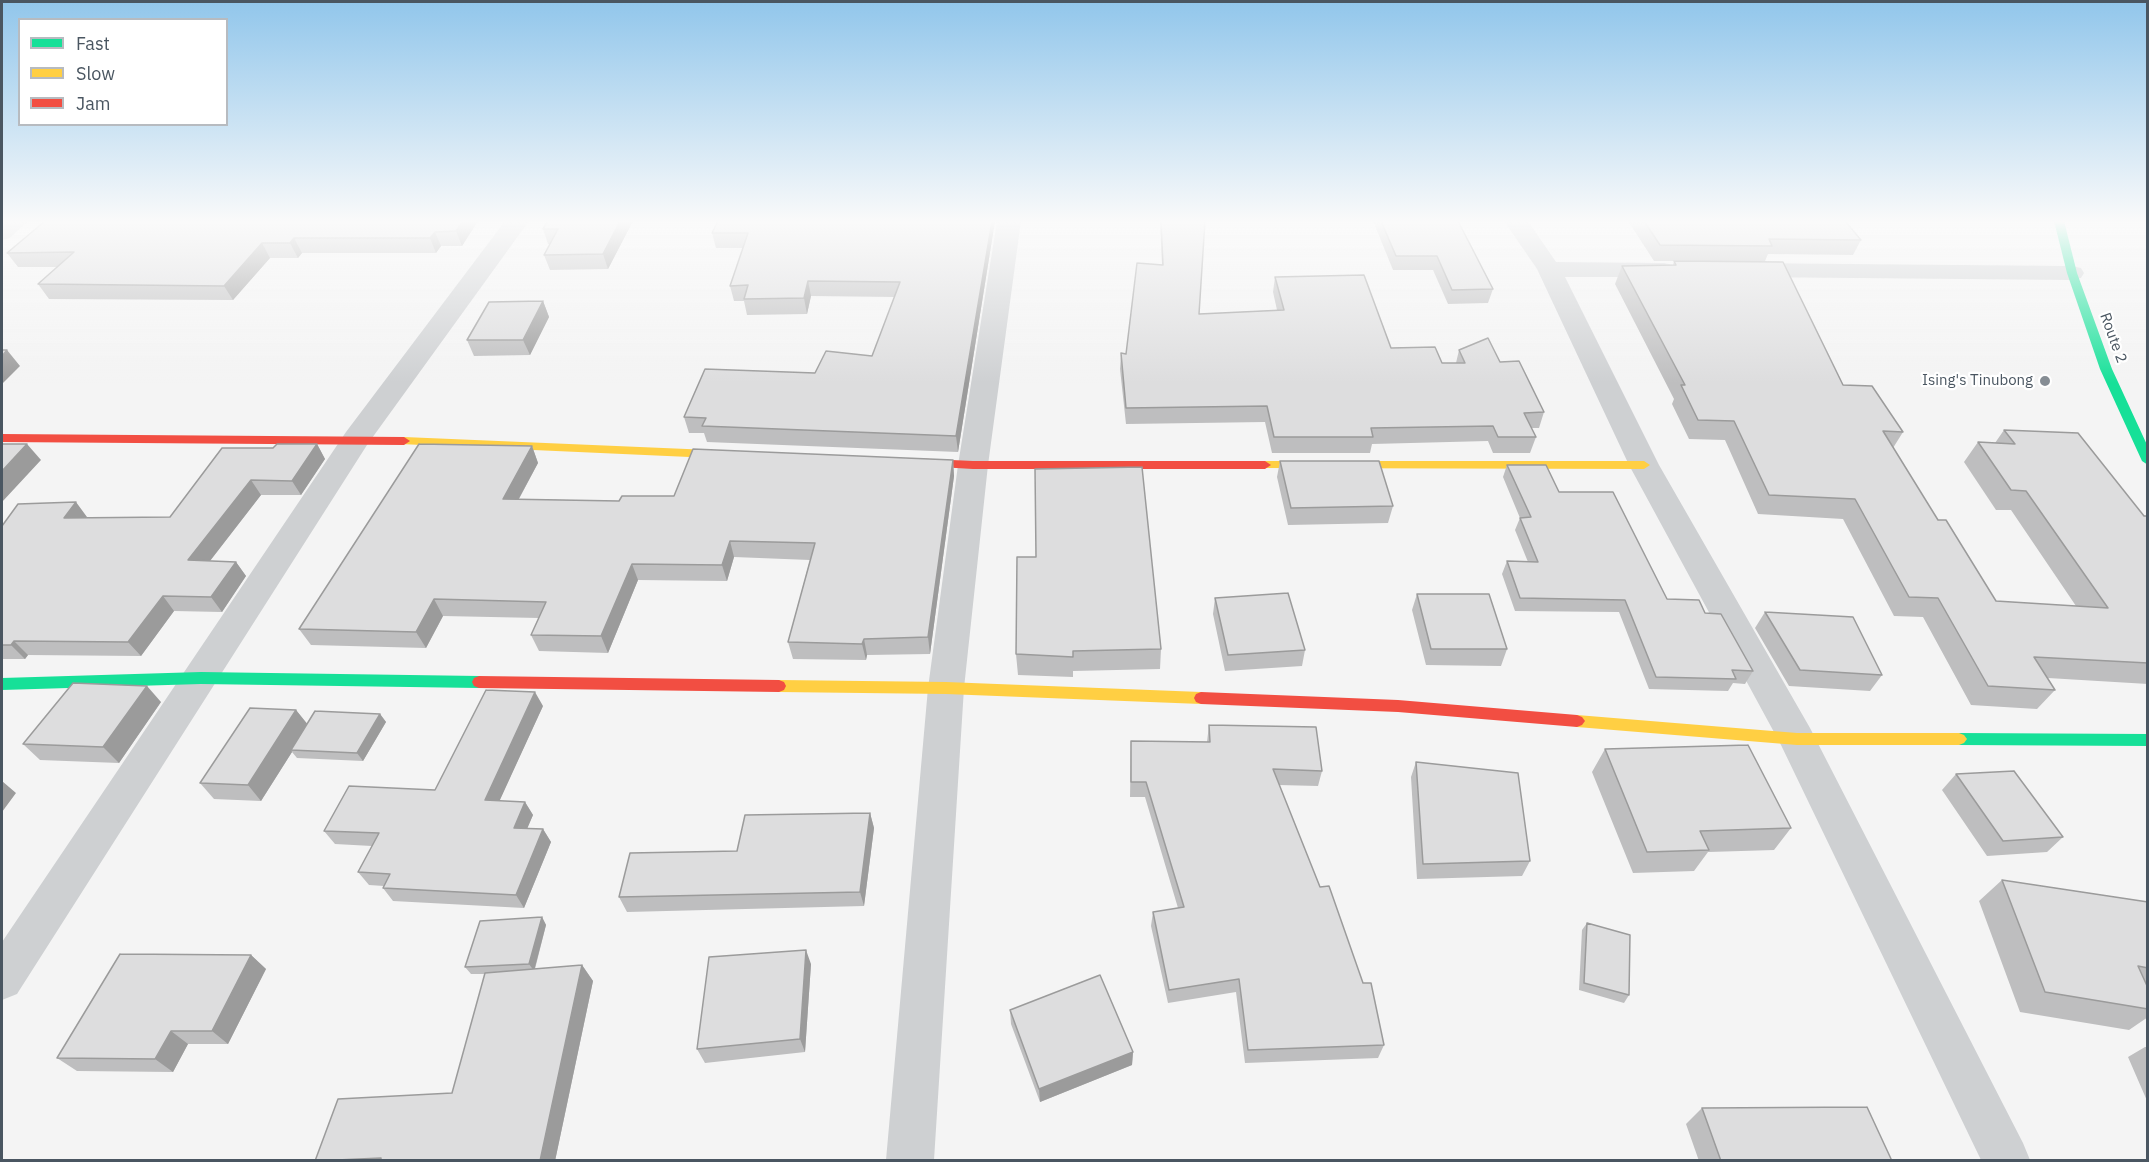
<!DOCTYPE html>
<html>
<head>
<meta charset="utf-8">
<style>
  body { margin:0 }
  #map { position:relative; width:2149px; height:1162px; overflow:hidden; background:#f4f4f4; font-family:"IBM Plex Sans",sans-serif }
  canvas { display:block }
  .frame { position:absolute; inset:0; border:3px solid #4a5661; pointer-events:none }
  .legend { position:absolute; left:18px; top:18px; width:210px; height:108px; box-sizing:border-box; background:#fff; border:2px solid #b7bbc0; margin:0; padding:8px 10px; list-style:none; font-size:18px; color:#4a5661 }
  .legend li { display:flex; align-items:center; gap:12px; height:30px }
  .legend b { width:30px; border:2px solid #b7bbc0 }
</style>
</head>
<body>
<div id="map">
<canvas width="2149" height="1162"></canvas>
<div class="frame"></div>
<ul class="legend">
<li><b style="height:8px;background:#16e098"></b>Fast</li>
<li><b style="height:8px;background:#ffcf43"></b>Slow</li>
<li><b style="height:8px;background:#f24e42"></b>Jam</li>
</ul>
</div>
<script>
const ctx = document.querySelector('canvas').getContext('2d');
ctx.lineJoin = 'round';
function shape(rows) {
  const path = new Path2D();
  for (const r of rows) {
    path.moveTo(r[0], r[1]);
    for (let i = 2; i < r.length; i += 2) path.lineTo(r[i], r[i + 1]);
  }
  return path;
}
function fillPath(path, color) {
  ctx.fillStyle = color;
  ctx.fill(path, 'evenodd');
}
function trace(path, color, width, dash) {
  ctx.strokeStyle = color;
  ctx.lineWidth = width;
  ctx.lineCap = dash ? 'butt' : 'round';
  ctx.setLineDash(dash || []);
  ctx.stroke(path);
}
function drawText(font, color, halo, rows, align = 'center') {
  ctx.font = font + ' "IBM Plex Sans",sans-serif';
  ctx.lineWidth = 4.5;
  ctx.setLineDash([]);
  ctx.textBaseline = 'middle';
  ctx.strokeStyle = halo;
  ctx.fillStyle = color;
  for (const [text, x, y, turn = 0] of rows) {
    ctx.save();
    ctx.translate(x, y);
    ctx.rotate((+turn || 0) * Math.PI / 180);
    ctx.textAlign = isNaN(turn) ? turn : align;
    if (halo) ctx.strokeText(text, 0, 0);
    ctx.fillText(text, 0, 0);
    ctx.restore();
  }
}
const street = shape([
  [2,221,28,221,10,238,2,240,2,221],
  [505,221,529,221,367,445,17,994,2,1000,2,942,346,432,505,221],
  [997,221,1021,221,988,465,964,688,934,1160,886,1160,928,688,958,465,997,221],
  [1504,221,1528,221,1556,262,1664,263,1673,265,1676,270,1673,275,1664,277,1565,277,1659,465,1810,728,2023,1143,2030,1160,1981,1160,1781,745,1629,465,1537,269,1504,221],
  [1743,263,2072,266,2081,268,2084,273,2081,278,2072,280,1743,277,1734,275,1731,270,1734,265,1743,263]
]);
const fast = shape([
  [2054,221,2064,221,2077,273,2112,369,2148,447,2148,465,2142,461,2100,369,2067,273,2054,221],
  [201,672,479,676,484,678,486,682,484,686,479,688,201,684,2,690,2,678,201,672],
  [1959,733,2148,734,2148,746,1959,745,1954,743,1951,739,1954,735,1959,733]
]);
const slow = shape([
  [404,437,734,451,740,455,734,459,400,444,398,441,400,438,404,437],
  [1265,461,1644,461,1650,465,1644,469,1261,468,1259,465,1265,461],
  [779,680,946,682,1201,692,1206,694,1208,698,1206,702,1201,704,946,694,779,692,774,690,772,686,774,682,779,680],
  [1577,715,1797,733,1959,733,1964,735,1967,739,1964,743,1959,745,1797,745,1577,727,1572,725,1569,721,1572,717,1577,715]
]);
const jam = shape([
  [2,434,404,437,410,441,404,445,2,442,2,434],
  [909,458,973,461,1265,461,1271,465,1265,469,973,469,905,465,903,462,905,459,909,458],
  [479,676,779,680,784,682,786,686,784,690,779,692,479,688,474,686,472,682,474,678,479,676],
  [1201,692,1398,700,1577,715,1582,717,1585,721,1582,725,1577,727,1398,712,1201,704,1196,702,1194,698,1196,694,1201,692]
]);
const wall = shape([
  [45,221,478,221,462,246,441,246,436,253,302,253,298,258,270,258,233,300,49,299,38,284,57,267,18,267,7,253],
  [633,221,608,269,550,270,544,255,550,244,548,244,543,229],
  [718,221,995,221,958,452,707,442,704,433,689,433,684,417,815,373,872,356,895,297,811,296,807,314,747,315,744,301,734,301,730,286,743,248,716,248,712,233],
  [1160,221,1205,221,1199,314,1277,310,1273,292,1275,277,1391,348,1442,363,1456,363,1459,350,1500,362,1544,412,1539,428,1531,428,1536,437,1530,453,1493,453,1488,441,1372,444,1370,453,1272,453,1265,422,1126,424,1120,369,1121,353,1126,354,1162,265],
  [1373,221,1458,221,1493,289,1488,303,1448,304,1433,270,1393,270],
  [1628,221,1845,221,1861,240,1853,255,1768,254,1765,261,1654,261],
  [1674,261,1843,385,1903,432,1893,448,1938,520,1996,601,2076,606,2011,510,1996,510,1964,462,1978,442,1995,443,2004,430,2144,516,2148,516,2148,684,2048,678,2055,690,2037,709,1971,705,1923,617,1894,616,1843,519,1758,514,1725,440,1689,439,1672,404,1674,399,1615,284,1622,266,1673,265],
  [543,301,549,317,530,355,474,356,467,340],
  [317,444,325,459,301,495,261,495,210,561,236,562,246,576,222,612,174,611,141,656,28,655,25,659,2,659,2,526,87,517,87,518,170,517,273,448],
  [532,446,538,463,519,499,619,501,674,496,953,460,954,476,930,654,867,655,866,660,793,659,788,642,810,560,734,557,727,581,638,580,608,653,539,651,531,635,539,618,443,616,426,648,311,645,299,629],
  [1280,461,1393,506,1388,523,1288,525,1277,477],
  [1507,465,1559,492,1667,599,1705,613,1753,671,1745,684,1733,683,1728,691,1649,689,1619,612,1515,611,1502,574,1507,561,1528,562,1515,530,1520,518,1503,477],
  [1017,557,1161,649,1160,669,1073,671,1073,677,1018,675,1016,654],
  [1417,594,1507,649,1501,666,1426,665,1412,610],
  [1215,598,1305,650,1302,666,1225,671,1213,614],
  [1765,612,1882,675,1870,691,1789,686,1755,628],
  [161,702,119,763,40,760,23,744],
  [543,706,499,801,525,802,533,815,527,828,543,829,551,842,524,908,393,901,383,888,384,886,369,885,358,872,372,846,335,844,324,831,435,790],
  [296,710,307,724,380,714,386,722,363,761,297,758,292,752,261,801,214,799,200,783],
  [1209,725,1322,771,1318,786,1279,785,1384,1045,1378,1058,1245,1063,1236,992,1168,1003,1151,926,1153,912,1178,908,1145,797,1130,797,1131,741,1207,742],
  [1605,749,1791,828,1774,850,1708,852,1694,871,1633,873,1592,772],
  [1416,762,1530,861,1522,876,1417,879,1411,777],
  [1956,774,2063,837,2047,852,1987,856,1942,790],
  [870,813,874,828,864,906,627,912,619,897,737,851],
  [2002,880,2148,902,2148,1017,2129,1030,2020,1012,1979,901],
  [542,917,546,925,535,969,582,965,593,981,555,1161,315,1161,452,1093,485,974,471,974,465,967],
  [1587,923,1629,995,1624,1003,1579,990,1582,930],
  [251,955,266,969,228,1044,188,1044,173,1072,77,1071,57,1058],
  [811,964,805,1052,705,1063,697,1049],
  [1010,1010,1133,1052,1132,1065,1040,1102,1011,1024],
  [2145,1047,2148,1047,2148,1103,2128,1057],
  [1702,1108,1892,1161,1699,1161,1686,1124]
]);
const shadedWall = shape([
  [463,221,478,221,462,246,456,231],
  [620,221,633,221,608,269,603,254],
  [992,221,995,221,958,452,956,436],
  [435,232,441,246,436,253,430,238],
  [294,238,302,253,298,258,290,243],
  [262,243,270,258,233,300,224,286],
  [808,281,811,296,807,314,804,298],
  [543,301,549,317,530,355,523,340],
  [7,350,20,366,2,384,2,356],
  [27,444,41,460,2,502,2,471],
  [317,444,325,459,301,495,292,481],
  [532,446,538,463,510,515,503,499],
  [953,460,954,476,930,654,928,637],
  [251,480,261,495,199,575,188,560],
  [76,502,87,517,76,532,64,518],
  [730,541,734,557,727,581,722,565],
  [236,562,246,576,222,612,211,597],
  [632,564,638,580,608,653,601,636],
  [163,596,174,611,141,656,128,642],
  [434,599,443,616,426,648,416,632],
  [864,639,867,655,866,660,862,644],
  [14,641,28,655,25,659,11,645],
  [147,686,161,702,119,763,103,747],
  [535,692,543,706,494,813,485,800],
  [296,710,309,726,291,750,292,752,261,801,248,785],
  [380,714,386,722,363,761,357,753],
  [2,781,16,793,2,812],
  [525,802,533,815,522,841,514,828],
  [870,813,874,828,864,906,860,892],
  [543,829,551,842,524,908,516,895],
  [542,917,546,925,534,971,529,964],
  [806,950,811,964,805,1052,800,1039],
  [251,955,266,969,228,1044,212,1031],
  [582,965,593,981,555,1161,540,1161],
  [171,1031,188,1044,173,1072,155,1059],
  [1133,1052,1132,1065,1040,1102,1039,1089]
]);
const building = shape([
  [45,221,463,221,456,231,435,232,430,238,294,238,290,243,262,243,224,286,38,284,74,252,7,253,45,221],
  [548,221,620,221,603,254,544,255,558,229,543,229,548,221],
  [718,221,992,221,956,436,702,426,706,418,684,417,705,369,815,373,826,351,872,356,900,282,808,281,804,298,744,299,748,285,730,286,748,233,712,233,718,221],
  [1161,221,1205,221,1199,314,1284,310,1275,277,1364,275,1391,348,1435,347,1442,363,1465,363,1459,350,1488,338,1500,362,1519,361,1544,412,1524,413,1536,437,1498,437,1493,426,1371,428,1373,437,1274,437,1267,406,1126,408,1121,353,1126,354,1137,263,1163,265,1161,221],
  [1381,221,1458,221,1493,289,1452,290,1437,256,1396,256,1381,221],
  [1644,221,1845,221,1861,240,1769,239,1772,246,1660,245,1644,221],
  [1674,261,1783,262,1843,385,1872,386,1903,432,1883,431,1938,520,1946,520,1996,601,2108,608,2026,491,2011,490,1978,442,2015,444,2004,430,2078,433,2144,516,2148,516,2148,663,2034,657,2055,690,1988,686,1938,598,1909,597,1855,499,1769,495,1734,421,1698,420,1681,385,1685,385,1622,266,1676,265,1674,261],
  [543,301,523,340,467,340,489,302,543,301],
  [2,350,7,350,2,356,2,350],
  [2,444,27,444,2,471,2,444],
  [277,444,317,444,292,481,251,480,188,560,236,562,211,597,163,596,128,642,14,641,11,645,2,645,2,526,18,504,76,502,64,518,170,517,222,448,273,448,277,444],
  [419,444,532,446,503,499,619,501,622,496,674,496,693,449,953,460,928,637,864,639,862,644,788,642,815,543,730,541,722,565,632,564,601,636,531,635,546,602,434,599,416,632,299,629,419,444],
  [1280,461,1379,461,1393,506,1291,508,1280,461],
  [1507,465,1546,465,1559,492,1613,492,1667,599,1699,600,1705,613,1721,614,1753,671,1732,670,1736,679,1656,677,1625,600,1520,598,1507,561,1538,562,1520,518,1531,517,1507,465],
  [1142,467,1161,649,1073,651,1073,657,1016,654,1017,557,1036,557,1035,469,1142,467],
  [1288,593,1305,650,1228,655,1215,598,1288,593],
  [1417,594,1489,594,1507,649,1431,649,1417,594],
  [1765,612,1853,617,1882,675,1800,670,1765,612],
  [73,683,147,686,103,747,23,744,73,683],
  [486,690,535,692,485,800,525,802,514,828,543,829,516,895,383,888,390,874,358,872,379,833,324,831,349,786,435,790,486,690],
  [250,708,296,710,248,785,200,783,250,708],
  [315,711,380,714,357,753,291,750,315,711],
  [1209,725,1316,727,1322,771,1273,769,1320,887,1329,886,1363,983,1371,983,1384,1045,1248,1050,1239,979,1169,990,1153,912,1184,907,1146,782,1131,782,1131,741,1210,742,1209,725],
  [1748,745,1791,828,1700,831,1709,850,1647,852,1605,749,1748,745],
  [1416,762,1518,773,1530,861,1423,864,1416,762],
  [2014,771,2063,837,2003,841,1956,774,2014,771],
  [870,813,860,892,619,897,630,853,737,851,745,815,870,813],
  [2002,880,2148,902,2148,968,2138,966,2148,988,2148,1009,2045,992,2002,880],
  [542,917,529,964,465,967,480,921,542,917],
  [1587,923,1630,935,1629,995,1584,983,1587,923],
  [806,950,800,1039,697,1049,709,957,806,950],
  [120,954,251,955,212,1031,171,1031,155,1059,57,1058,120,954],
  [582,965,540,1161,381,1161,381,1158,315,1161,338,1099,452,1093,485,973,582,965],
  [1100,975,1133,1052,1039,1089,1010,1010,1100,975],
  [1867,1107,1892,1161,1721,1161,1702,1108,1867,1107]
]);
const markers = [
  [2045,381,6,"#868d94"]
];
const streetNames = [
  ["Route 2",2113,338,70]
];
const poiNames = [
  ["Ising's Tinubong",2033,381]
];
fillPath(street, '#ced0d2');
fillPath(fast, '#16e098');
fillPath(slow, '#ffcf43');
fillPath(jam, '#f24e42');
fillPath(wall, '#bebebf');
fillPath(shadedWall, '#9b9b9b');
fillPath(building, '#ddddde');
trace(building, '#9b9b9b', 1.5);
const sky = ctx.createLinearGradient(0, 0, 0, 383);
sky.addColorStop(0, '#91c6eb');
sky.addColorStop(0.58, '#fafafa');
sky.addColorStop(1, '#fafafa00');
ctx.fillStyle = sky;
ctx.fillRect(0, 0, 2149, 383);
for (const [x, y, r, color] of markers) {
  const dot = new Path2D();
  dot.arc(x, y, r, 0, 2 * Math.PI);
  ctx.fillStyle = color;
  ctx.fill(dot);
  trace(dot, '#fff', 2);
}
drawText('15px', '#4a5661', '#fff', streetNames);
drawText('15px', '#4a5661', '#fff', poiNames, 'right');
</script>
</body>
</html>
